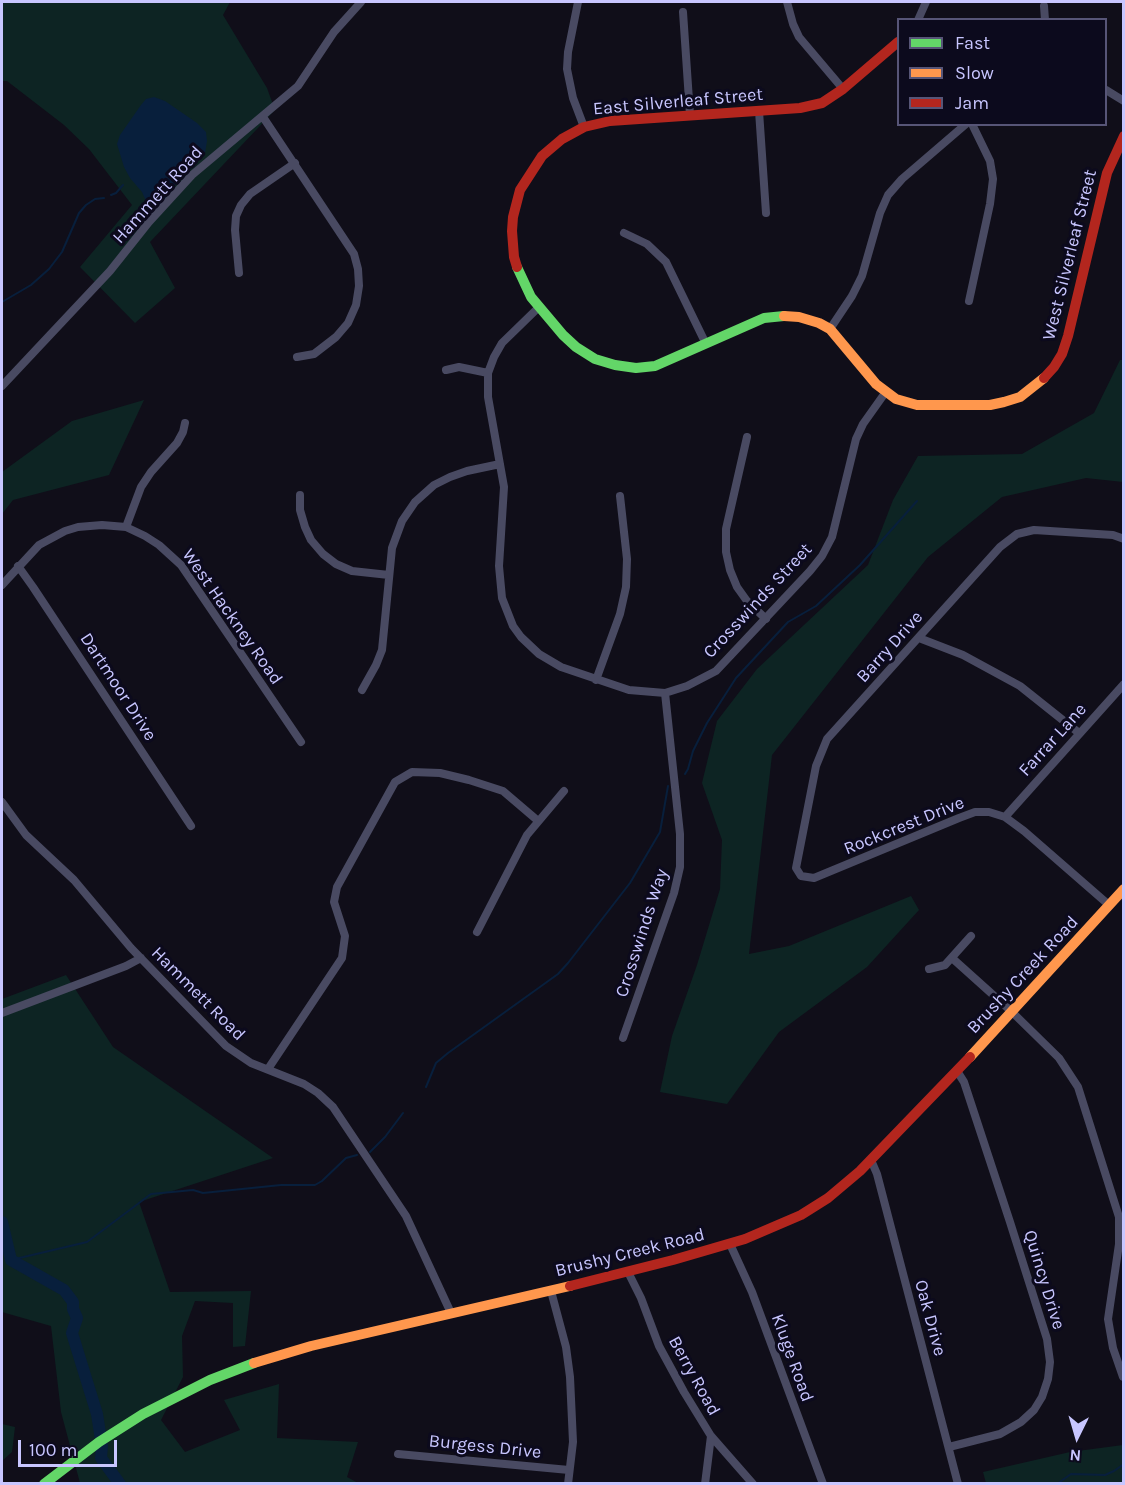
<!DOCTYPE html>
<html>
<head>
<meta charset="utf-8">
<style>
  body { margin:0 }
  #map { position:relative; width:1125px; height:1485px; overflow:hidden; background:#100e19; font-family:Karla,sans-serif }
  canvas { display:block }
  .frame { position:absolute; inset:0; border:3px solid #c8c6ff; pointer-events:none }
  .legend { position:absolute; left:897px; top:18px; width:210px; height:108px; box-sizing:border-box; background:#0c0a1d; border:2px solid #575577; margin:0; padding:8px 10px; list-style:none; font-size:18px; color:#c8c6ff }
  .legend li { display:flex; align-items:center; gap:12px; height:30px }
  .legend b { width:30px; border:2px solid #575577 }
  .north { position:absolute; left:1047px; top:1407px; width:60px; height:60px; -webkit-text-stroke:4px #0c0a1d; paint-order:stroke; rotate:185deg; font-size:16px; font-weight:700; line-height:24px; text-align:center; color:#c8c6ff }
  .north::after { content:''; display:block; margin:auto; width:21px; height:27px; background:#c8c6ff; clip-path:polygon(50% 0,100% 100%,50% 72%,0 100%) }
  .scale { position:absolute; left:18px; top:1440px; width:99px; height:27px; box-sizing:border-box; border:3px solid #c8c6ff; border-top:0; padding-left:8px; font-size:18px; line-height:21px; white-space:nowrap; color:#c8c6ff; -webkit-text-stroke:4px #0c0a1d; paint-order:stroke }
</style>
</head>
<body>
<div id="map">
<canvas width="1125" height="1485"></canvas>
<div class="frame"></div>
<ul class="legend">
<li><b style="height:8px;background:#63d668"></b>Fast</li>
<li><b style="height:8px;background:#ff974d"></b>Slow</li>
<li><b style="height:8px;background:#b3261e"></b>Jam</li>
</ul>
<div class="north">N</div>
<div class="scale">100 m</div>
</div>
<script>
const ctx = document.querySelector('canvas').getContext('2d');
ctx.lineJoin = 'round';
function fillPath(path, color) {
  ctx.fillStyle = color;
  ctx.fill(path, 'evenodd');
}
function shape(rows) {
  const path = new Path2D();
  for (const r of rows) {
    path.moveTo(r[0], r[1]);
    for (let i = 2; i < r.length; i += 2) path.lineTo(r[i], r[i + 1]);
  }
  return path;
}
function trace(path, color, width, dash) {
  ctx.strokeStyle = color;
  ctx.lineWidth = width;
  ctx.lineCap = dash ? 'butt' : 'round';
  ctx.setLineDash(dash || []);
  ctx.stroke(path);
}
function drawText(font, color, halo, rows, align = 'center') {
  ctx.font = font + ' Karla,sans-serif';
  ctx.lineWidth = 6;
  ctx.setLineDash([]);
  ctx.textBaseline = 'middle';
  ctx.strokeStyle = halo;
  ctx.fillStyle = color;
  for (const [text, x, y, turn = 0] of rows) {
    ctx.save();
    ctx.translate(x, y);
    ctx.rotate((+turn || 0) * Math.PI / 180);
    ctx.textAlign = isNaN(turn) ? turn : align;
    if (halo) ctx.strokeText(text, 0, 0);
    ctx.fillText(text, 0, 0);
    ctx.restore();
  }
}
const green = shape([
  [2,2,230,2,223,15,267,88,275,110,150,242,175,288,135,323,80,267,132,205,89,149,64,125,7,81,2,81],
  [1120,360,1123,360,1123,482,1086,478,1002,497,928,557,772,755,749,954,789,946,911,896,919,910,867,967,779,1032,727,1104,660,1092,672,1036,697,965,720,889,722,840,702,783,717,721,757,669,868,565,893,500,918,456,1022,454,1094,413],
  [144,400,109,475,13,500,2,514,2,472,72,421],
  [66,975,113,1047,273,1158,139,1202,170,1292,251,1291,245,1346,233,1347,233,1303,195,1301,182,1336,183,1377,161,1420,185,1452,240,1430,224,1400,279,1384,277,1438,358,1442,347,1477,358,1483,80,1483,61,1412,51,1326,2,1312,2,999],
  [2,1424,15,1427,12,1452,2,1461],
  [1123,1445,1123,1483,986,1483,983,1472,1070,1452]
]);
const water = shape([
  [154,97,165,101,197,123,206,132,207,141,205,153,173,187,159,207,155,209,149,208,142,192,130,178,124,167,117,144,120,135,141,105,146,99]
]);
const stream = shape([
  [111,195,116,193,123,185],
  [2,302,31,285,49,269,62,252,79,213,86,205,95,199,104,198],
  [685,774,688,769,693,751,707,723,736,678,788,622,816,606,860,565,917,501],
  [426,1087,436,1063,448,1053,558,974,568,963,630,883,660,832,668,786],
  [370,1152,385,1137,403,1113],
  [11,1260,87,1242,151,1194,193,1190,203,1193,281,1185,315,1185,322,1181,346,1158,357,1155],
  [1057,1484,1071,1474,1105,1475,1114,1471,1124,1464]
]);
const river = shape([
  [2,1222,11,1260,64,1290,73,1302,73,1309,77,1318,72,1333,97,1414,102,1446,101,1458,120,1484]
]);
const street = shape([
  [578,2,568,52,567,69,573,98,584,127],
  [787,2,793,24,799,37,843,89],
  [1044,6,1045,20],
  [683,12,690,115],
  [918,20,926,2],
  [1106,90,1124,101],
  [759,111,766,213],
  [263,117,354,254,358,269,359,286,356,305,348,323,336,337,314,354,297,357],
  [624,233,647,244,666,262,706,344],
  [239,273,235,230,236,216,241,205,250,194,295,163],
  [969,301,990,204,993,179,990,161,972,124],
  [539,307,502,343,494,357,488,373,488,397,504,487,499,566,502,598,513,626,521,637,539,654,561,667,629,690,665,693,687,686,716,671,810,571,822,556,832,537,856,439,863,424,885,393],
  [830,329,852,296,862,276,880,213,888,195,902,179,966,124],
  [446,370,459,367,488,373],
  [2,386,110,271,149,222,192,175,298,86,334,32,361,2],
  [747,437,726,529,726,552,730,570,737,587,747,601,766,619],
  [300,495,300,510,305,527,311,540,323,554,336,564,352,571,389,575],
  [126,527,141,487,151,472,177,443,183,432,185,423],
  [18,566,33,587,191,826],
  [2,585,39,545,65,531,78,527,102,525,126,527,145,536,159,545,181,565,301,742],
  [919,638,963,655,1020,686,1079,733],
  [596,680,620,614,626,587,627,559,620,496],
  [362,690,376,665,382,650,392,548,402,521,415,502,434,485,450,477,467,471,500,464],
  [2,802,26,835,74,880,131,948,226,1046,251,1063,304,1084,318,1093,333,1107,406,1216,451,1313],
  [1005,817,1124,684],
  [1109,905,1024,831,1005,817,989,812,975,812,959,818,814,878,801,876,796,868,816,766,827,739,1000,547,1017,534,1034,530,1113,535,1124,539],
  [477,932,527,835,564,791],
  [952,958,1011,1011,1059,1058,1078,1087,1119,1217,1119,1244,1108,1319,1113,1348,1123,1377],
  [929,969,945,965,971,936],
  [2,1013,126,966,141,958],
  [623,1038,674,893,680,867,680,834,665,693],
  [268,1069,342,958,345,936,334,902,337,887,395,782,412,772,440,773,469,780,503,791,537,820],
  [871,1160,877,1174,958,1484],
  [730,1244,752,1292,823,1484],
  [628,1272,641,1298,659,1346,684,1392,711,1436,753,1484],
  [551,1291,566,1347,570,1377,573,1442,568,1484],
  [949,1447,1000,1434,1021,1422,1034,1410,1042,1397,1048,1379,1050,1362,1047,1339,1010,1222,964,1082,957,1071],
  [398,1454,569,1470],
  [705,1484,711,1436]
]);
const fast = shape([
  [517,267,531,297,563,335,576,347,595,359,615,365,636,368,655,366,764,318,784,316],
  [44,1484,99,1442,143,1414,210,1380,254,1363]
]);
const slow = shape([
  [784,316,799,317,819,323,830,329,876,384,896,399,917,405,990,405,1004,402,1020,397,1044,378],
  [970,1057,1124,889],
  [254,1363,311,1346,570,1286]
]);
const jam = shape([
  [517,267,514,257,512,231,513,217,520,190,542,156,562,139,584,127,610,121,800,108,822,103,843,89,898,42],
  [1044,378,1054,367,1062,354,1068,336,1107,173,1124,136],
  [570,1286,673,1260,745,1239,801,1215,828,1198,860,1171,970,1057]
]);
const streetNames = [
  ["East Silverleaf Street",678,102,-5],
  ["Hammett Road",158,195,-48],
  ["West Silverleaf Street",1070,255,-76],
  ["Crosswinds Street",758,601,-47],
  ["West Hackney Road",232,617,55],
  ["Barry Drive",890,647,-48],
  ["Dartmoor Drive",118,687,57],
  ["Farrar Lane",1053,740,-48],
  ["Rockcrest Drive",904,826,-22],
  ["Crosswinds Way",642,933,-72],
  ["Brushy Creek Road",1023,975,-47],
  ["Hammett Road",198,994,45],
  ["Brushy Creek Road",630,1253,-14],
  ["Quincy Drive",1044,1280,73],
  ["Oak Drive",930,1318,75],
  ["Kluge Road",792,1358,70],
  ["Berry Road",694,1376,61],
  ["Burgess Drive",485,1447,6]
];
fillPath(green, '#0d2423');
fillPath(water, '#081f3c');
trace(stream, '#081f3c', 2);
trace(river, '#081f3c', 12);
trace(street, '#494a62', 8);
trace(fast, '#63d668', 10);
trace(slow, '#ff974d', 10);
trace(jam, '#b3261e', 10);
drawText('18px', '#c8c6ff', '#0c0a1d', streetNames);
</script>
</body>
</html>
